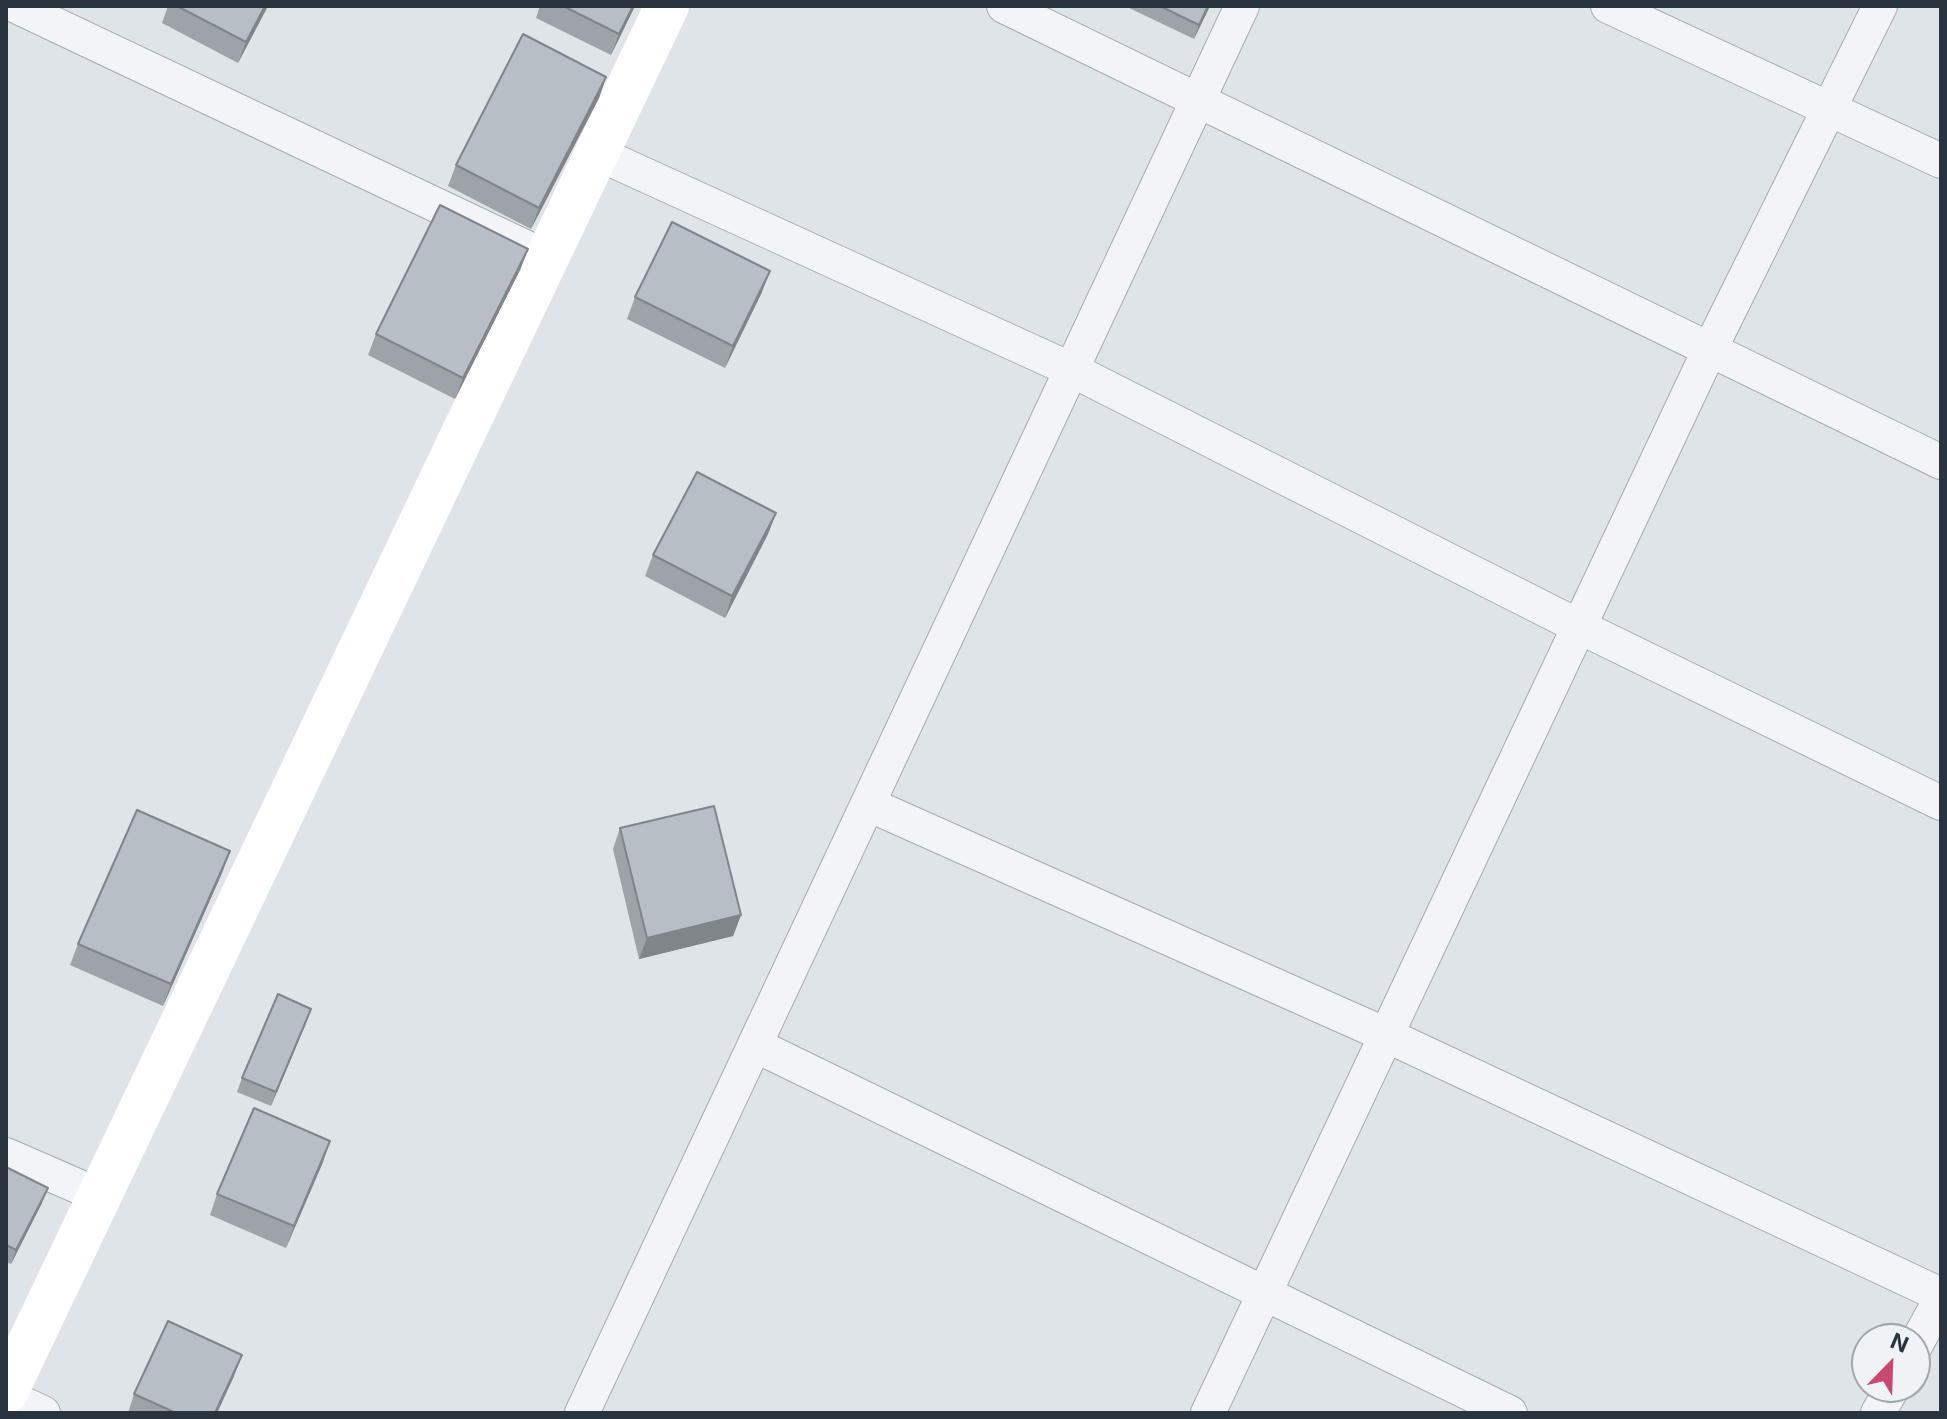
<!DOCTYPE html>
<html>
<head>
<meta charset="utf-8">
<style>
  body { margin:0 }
  #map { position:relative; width:1947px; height:1419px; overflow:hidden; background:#dfe4e8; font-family:Inter,sans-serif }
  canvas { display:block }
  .frame { position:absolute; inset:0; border:8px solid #29343f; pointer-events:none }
  .north { position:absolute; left:1851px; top:1323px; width:80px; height:80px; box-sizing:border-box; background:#eff3f6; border:2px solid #a0a7ad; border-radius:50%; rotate:23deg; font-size:22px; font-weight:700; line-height:32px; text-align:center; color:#29343f }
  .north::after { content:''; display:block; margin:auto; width:28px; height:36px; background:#ca4770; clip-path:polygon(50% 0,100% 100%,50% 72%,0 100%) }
</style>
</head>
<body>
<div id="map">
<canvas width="1947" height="1419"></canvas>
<div class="frame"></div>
<div class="north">N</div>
</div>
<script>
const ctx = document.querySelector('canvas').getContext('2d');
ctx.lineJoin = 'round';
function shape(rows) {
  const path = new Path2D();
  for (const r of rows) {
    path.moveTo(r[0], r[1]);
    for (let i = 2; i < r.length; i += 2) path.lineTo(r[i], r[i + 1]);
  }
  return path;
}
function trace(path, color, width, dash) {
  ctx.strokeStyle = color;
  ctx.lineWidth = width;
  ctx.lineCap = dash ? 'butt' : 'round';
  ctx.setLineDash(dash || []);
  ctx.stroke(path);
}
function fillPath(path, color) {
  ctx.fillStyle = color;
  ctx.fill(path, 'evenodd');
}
const minor = shape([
  [16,6,548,258],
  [1004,6,1941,462],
  [1608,6,1941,161],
  [597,153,1072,370,1578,626,1941,803],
  [868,804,1386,1035,1941,1295],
  [755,1045,1510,1413],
  [6,1155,98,1195],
  [1915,1346,1941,1299],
  [6,1396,43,1413],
  [582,1413,1242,6],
  [1208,1413,1709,351,1880,6],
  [1878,1413,1893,1387]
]);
const secondary = shape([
  [6,1392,667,6]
]);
const wall = shape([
  [168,6,268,6,238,63,162,23],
  [540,6,635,6,611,55,536,18],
  [1125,6,1210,6,1194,39],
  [606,77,599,98,531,229,448,186,456,165],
  [528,249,520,270,455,399,368,355,376,334],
  [762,292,725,368,627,319,635,297],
  [776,513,768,534,725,618,645,576,653,555],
  [620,828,741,915,733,936,639,959,613,849],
  [230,851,222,873,163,1006,70,965,78,944],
  [306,1023,271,1106,237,1092,242,1078],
  [323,1162,286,1248,210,1215,217,1194],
  [6,1167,42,1203,11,1264,6,1262],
  [234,1376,217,1413,128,1413,134,1394]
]);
const shadedWall = shape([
  [265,6,268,6,238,63,246,42],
  [633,6,635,6,611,55,619,34],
  [1208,6,1210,6,1194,39,1199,25],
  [606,77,599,98,531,229,539,208],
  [528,249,520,270,455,399,463,378],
  [770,271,762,292,725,368,733,346],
  [776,513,768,534,725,618,732,596],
  [230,851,222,873,163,1006,171,984],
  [741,915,733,936,639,959,647,938],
  [311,1009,306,1023,271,1106,276,1092],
  [330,1141,323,1162,286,1248,294,1226],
  [48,1188,42,1203,11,1264,16,1250],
  [242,1355,234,1376,217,1413,215,1413]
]);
const building = shape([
  [177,6,265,6,246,42,177,6],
  [563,6,633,6,619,34,563,6],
  [1160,6,1208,6,1199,25,1160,6],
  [523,34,606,77,539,208,456,165,523,34],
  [440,205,528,249,463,378,376,334,440,205],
  [672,222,770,271,733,346,635,297,672,222],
  [697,472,776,513,732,596,653,555,697,472],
  [714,806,741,915,647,938,620,828,714,806],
  [137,810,230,851,171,984,78,944,137,810],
  [278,994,311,1009,276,1092,242,1078,278,994],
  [254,1108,330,1141,294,1226,217,1194,254,1108],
  [6,1167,48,1188,16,1250,6,1245,6,1167],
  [168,1321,242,1355,215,1413,176,1413,134,1394,168,1321]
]);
trace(minor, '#a5acb2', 36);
trace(minor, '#f2f4f7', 34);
trace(secondary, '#fff', 44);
fillPath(wall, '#9da3a9');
fillPath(shadedWall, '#80858a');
fillPath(building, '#b7bec5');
trace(building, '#80858a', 2);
</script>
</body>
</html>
